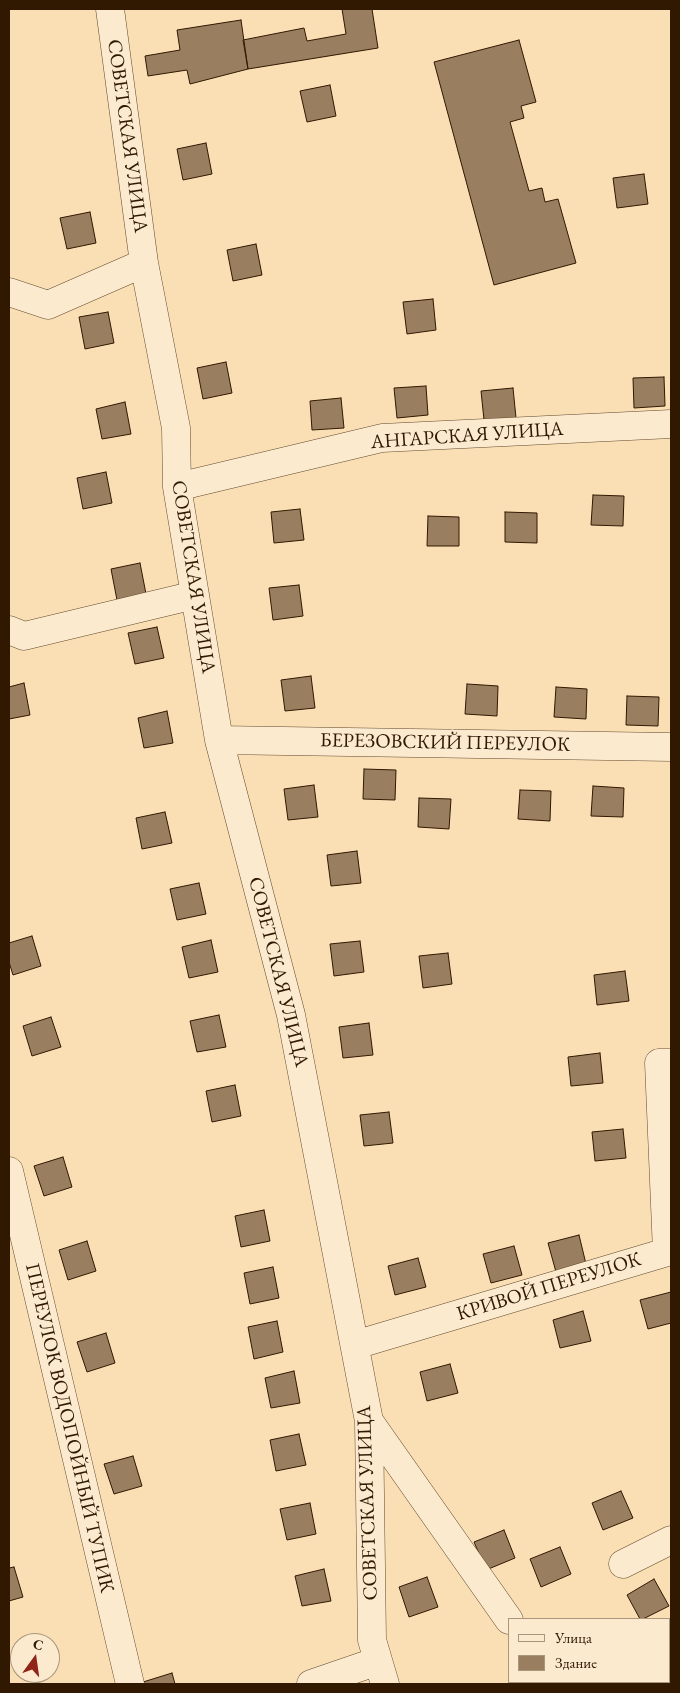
<!DOCTYPE html>
<html>
<head>
<meta charset="utf-8">
<style>
  body { margin:0 }
  #map { position:relative; width:680px; height:1693px; overflow:hidden; background:#fadfb5; font-family:"EB Garamond",serif }
  canvas { display:block }
  .frame { position:absolute; inset:0; border:10px solid #301801; pointer-events:none }
  .legend { position:absolute; left:508px; top:1618px; width:162px; height:65px; box-sizing:border-box; background:#fceacf; border:1px solid #aa967d; margin:0; padding:6px 9px; list-style:none; font-size:15px; color:#301801 }
  .legend li { display:flex; align-items:center; gap:10px; height:25px }
  .legend b { width:25px; border:1px solid #aa967d }
  .north { position:absolute; left:10px; top:1633px; width:50px; height:50px; box-sizing:border-box; background:#fceacf; border:1px solid #aa967d; border-radius:50%; rotate:14deg; font-size:14px; font-weight:700; line-height:20px; text-align:center; color:#301801 }
  .north::after { content:''; display:block; margin:auto; width:18px; height:22px; background:#8f2418; clip-path:polygon(50% 0,100% 100%,50% 72%,0 100%) }
</style>
</head>
<body>
<div id="map">
<canvas width="680" height="1693"></canvas>
<div class="frame"></div>
<ul class="legend">
<li><b style="height:6px;background:#fceacf"></b>Улица</li>
<li><b style="height:14px;background:#997f5f"></b>Здание</li>
</ul>
<div class="north">С</div>
</div>
<script>
const ctx = document.querySelector('canvas').getContext('2d');
ctx.lineJoin = 'round';
function fillPath(path, color) {
  ctx.fillStyle = color;
  ctx.fill(path, 'evenodd');
}
function shape(rows) {
  const path = new Path2D();
  for (const r of rows) {
    path.moveTo(r[0], r[1]);
    for (let i = 2; i < r.length; i += 2) path.lineTo(r[i], r[i + 1]);
  }
  return path;
}
function trace(path, color, width, dash) {
  ctx.strokeStyle = color;
  ctx.lineWidth = width;
  ctx.lineCap = dash ? 'butt' : 'round';
  ctx.setLineDash(dash || []);
  ctx.stroke(path);
}
function drawText(font, color, halo, rows, align = 'center') {
  ctx.font = font + ' "EB Garamond",serif';
  ctx.lineWidth = 4;
  ctx.setLineDash([]);
  ctx.textBaseline = 'middle';
  ctx.strokeStyle = halo;
  ctx.fillStyle = color;
  for (const [text, x, y, turn = 0] of rows) {
    ctx.save();
    ctx.translate(x, y);
    ctx.rotate((+turn || 0) * Math.PI / 180);
    ctx.textAlign = isNaN(turn) ? turn : align;
    if (halo) ctx.strokeText(text, 0, 0);
    ctx.fillText(text, 0, 0);
    ctx.restore();
  }
}
const building = shape([
  [342,9,372,9,378,48,248,69,243,40,304,28,307,41,346,34,342,9],
  [241,20,248,69,190,84,187,70,148,76,145,56,180,50,177,30,241,20],
  [519,40,536,102,521,106,524,118,510,122,529,191,542,188,545,202,558,199,576,263,494,285,434,62,519,40],
  [330,85,336,116,307,122,300,91,330,85],
  [206,143,212,174,183,180,177,149,206,143],
  [644,174,648,204,617,208,613,178,644,174],
  [90,212,96,243,67,249,60,218,90,212],
  [256,244,262,275,233,281,227,250,256,244],
  [433,299,436,330,407,334,403,302,433,299],
  [108,312,114,343,85,349,79,317,108,312],
  [226,362,232,393,203,399,197,368,226,362],
  [664,377,665,406,634,408,633,378,664,377],
  [426,386,428,415,397,418,394,388,426,386],
  [513,388,516,418,484,420,481,391,513,388],
  [341,398,344,428,312,430,310,401,341,398],
  [125,402,131,434,102,439,96,409,125,402],
  [106,472,112,503,83,509,77,478,106,472],
  [593,495,624,496,623,526,591,525,593,495],
  [300,509,304,540,274,543,271,512,300,509],
  [505,512,537,513,537,543,505,542,505,512],
  [428,516,459,517,459,546,427,546,428,516],
  [140,563,146,594,117,600,111,569,140,563],
  [299,585,303,616,273,620,269,588,299,585],
  [157,627,164,658,135,664,128,633,157,627],
  [311,676,315,708,285,711,281,680,311,676],
  [24,683,30,715,9,719,9,687,24,683],
  [467,684,498,686,497,716,465,714,467,684],
  [556,687,587,689,586,719,554,717,556,687],
  [627,696,659,697,658,726,626,725,627,696],
  [167,711,173,743,144,748,138,718,167,711],
  [364,769,396,770,395,800,363,799,364,769],
  [314,785,318,817,288,820,284,789,314,785],
  [593,786,624,788,623,817,591,816,593,786],
  [520,790,551,791,550,821,518,819,520,790],
  [419,798,451,799,449,829,418,827,419,798],
  [165,812,172,843,142,849,136,818,165,812],
  [357,851,361,883,331,886,327,855,357,851],
  [199,883,206,914,177,920,170,889,199,883],
  [32,936,41,966,13,975,9,962,9,943,32,936],
  [211,940,218,972,189,978,182,947,211,940],
  [360,941,364,972,334,976,330,944,360,941],
  [448,953,452,984,423,988,419,956,448,953],
  [625,971,629,1001,597,1005,594,975,625,971],
  [219,1015,226,1047,197,1052,190,1021,219,1015],
  [51,1017,61,1047,32,1056,23,1026,51,1017],
  [369,1023,373,1055,343,1058,339,1027,369,1023],
  [600,1053,603,1083,571,1086,568,1057,600,1053],
  [235,1085,241,1116,212,1122,206,1091,235,1085],
  [389,1112,393,1143,364,1146,360,1115,389,1112],
  [623,1129,626,1158,595,1161,592,1132,623,1129],
  [63,1157,72,1187,44,1196,34,1166,63,1157],
  [264,1210,270,1241,241,1247,235,1216,264,1210],
  [579,1235,586,1264,556,1272,548,1243,579,1235],
  [87,1241,96,1271,68,1280,59,1250,87,1241],
  [514,1246,522,1275,491,1283,483,1254,514,1246],
  [418,1258,426,1287,395,1295,388,1266,418,1258],
  [273,1267,279,1298,250,1304,244,1273,273,1267],
  [671,1292,671,1323,648,1329,640,1300,671,1292],
  [583,1311,591,1341,560,1348,553,1320,583,1311],
  [277,1321,283,1352,254,1359,248,1327,277,1321],
  [106,1333,115,1363,87,1372,77,1342,106,1333],
  [450,1364,458,1393,427,1401,420,1372,450,1364],
  [294,1371,300,1403,271,1408,265,1378,294,1371],
  [299,1434,306,1465,276,1471,270,1440,299,1434],
  [133,1456,142,1486,114,1494,104,1464,133,1456],
  [621,1491,633,1518,603,1530,592,1503,621,1491],
  [310,1503,316,1534,287,1540,280,1509,310,1503],
  [504,1530,515,1558,486,1570,474,1542,504,1530],
  [560,1547,571,1574,541,1587,530,1559,560,1547],
  [14,1567,23,1597,9,1601,9,1568,14,1567],
  [324,1569,331,1601,302,1606,295,1576,324,1569],
  [427,1577,438,1607,409,1617,399,1587,427,1577],
  [654,1579,669,1606,643,1619,640,1619,627,1595,654,1579],
  [172,1673,175,1684,144,1684,143,1682,172,1673]
]);
const minor = shape([
  [110,9,144,263,176,428,177,487,219,740,291,1015,369,1421,372,1640,385,1684],
  [9,292,48,305,144,263],
  [177,487,382,438,671,424],
  [9,630,24,636,195,595],
  [219,740,671,747],
  [9,1171,130,1684],
  [355,1345,667,1252,659,1063,671,1063],
  [369,1421,509,1620],
  [623,1564,671,1540],
  [552,1682,554,1684],
  [311,1684,378,1661]
]);
const streetNames = [
  ["СОВЕТСКАЯ УЛИЦА",127,136,82],
  ["АНГАРСКАЯ УЛИЦА",467,436,-4],
  ["СОВЕТСКАЯ УЛИЦА",193,577,81],
  ["БЕРЕЗОВСКИЙ ПЕРЕУЛОК",445,743,1],
  ["СОВЕТСКАЯ УЛИЦА",278,972,76],
  ["КРИВОЙ ПЕРЕУЛОК",549,1287,-17],
  ["ПЕРЕУЛОК ВОДОПОЙНЫЙ ТУПИК",69,1428,77],
  ["СОВЕТСКАЯ УЛИЦА",368,1503,-92]
];
fillPath(building, '#997f5f');
trace(building, '#301801', 1);
trace(minor, '#624a2e', 29);
trace(minor, '#fceacf', 28);
drawText('20px', '#301801', '#fceacf', streetNames);
</script>
</body>
</html>
